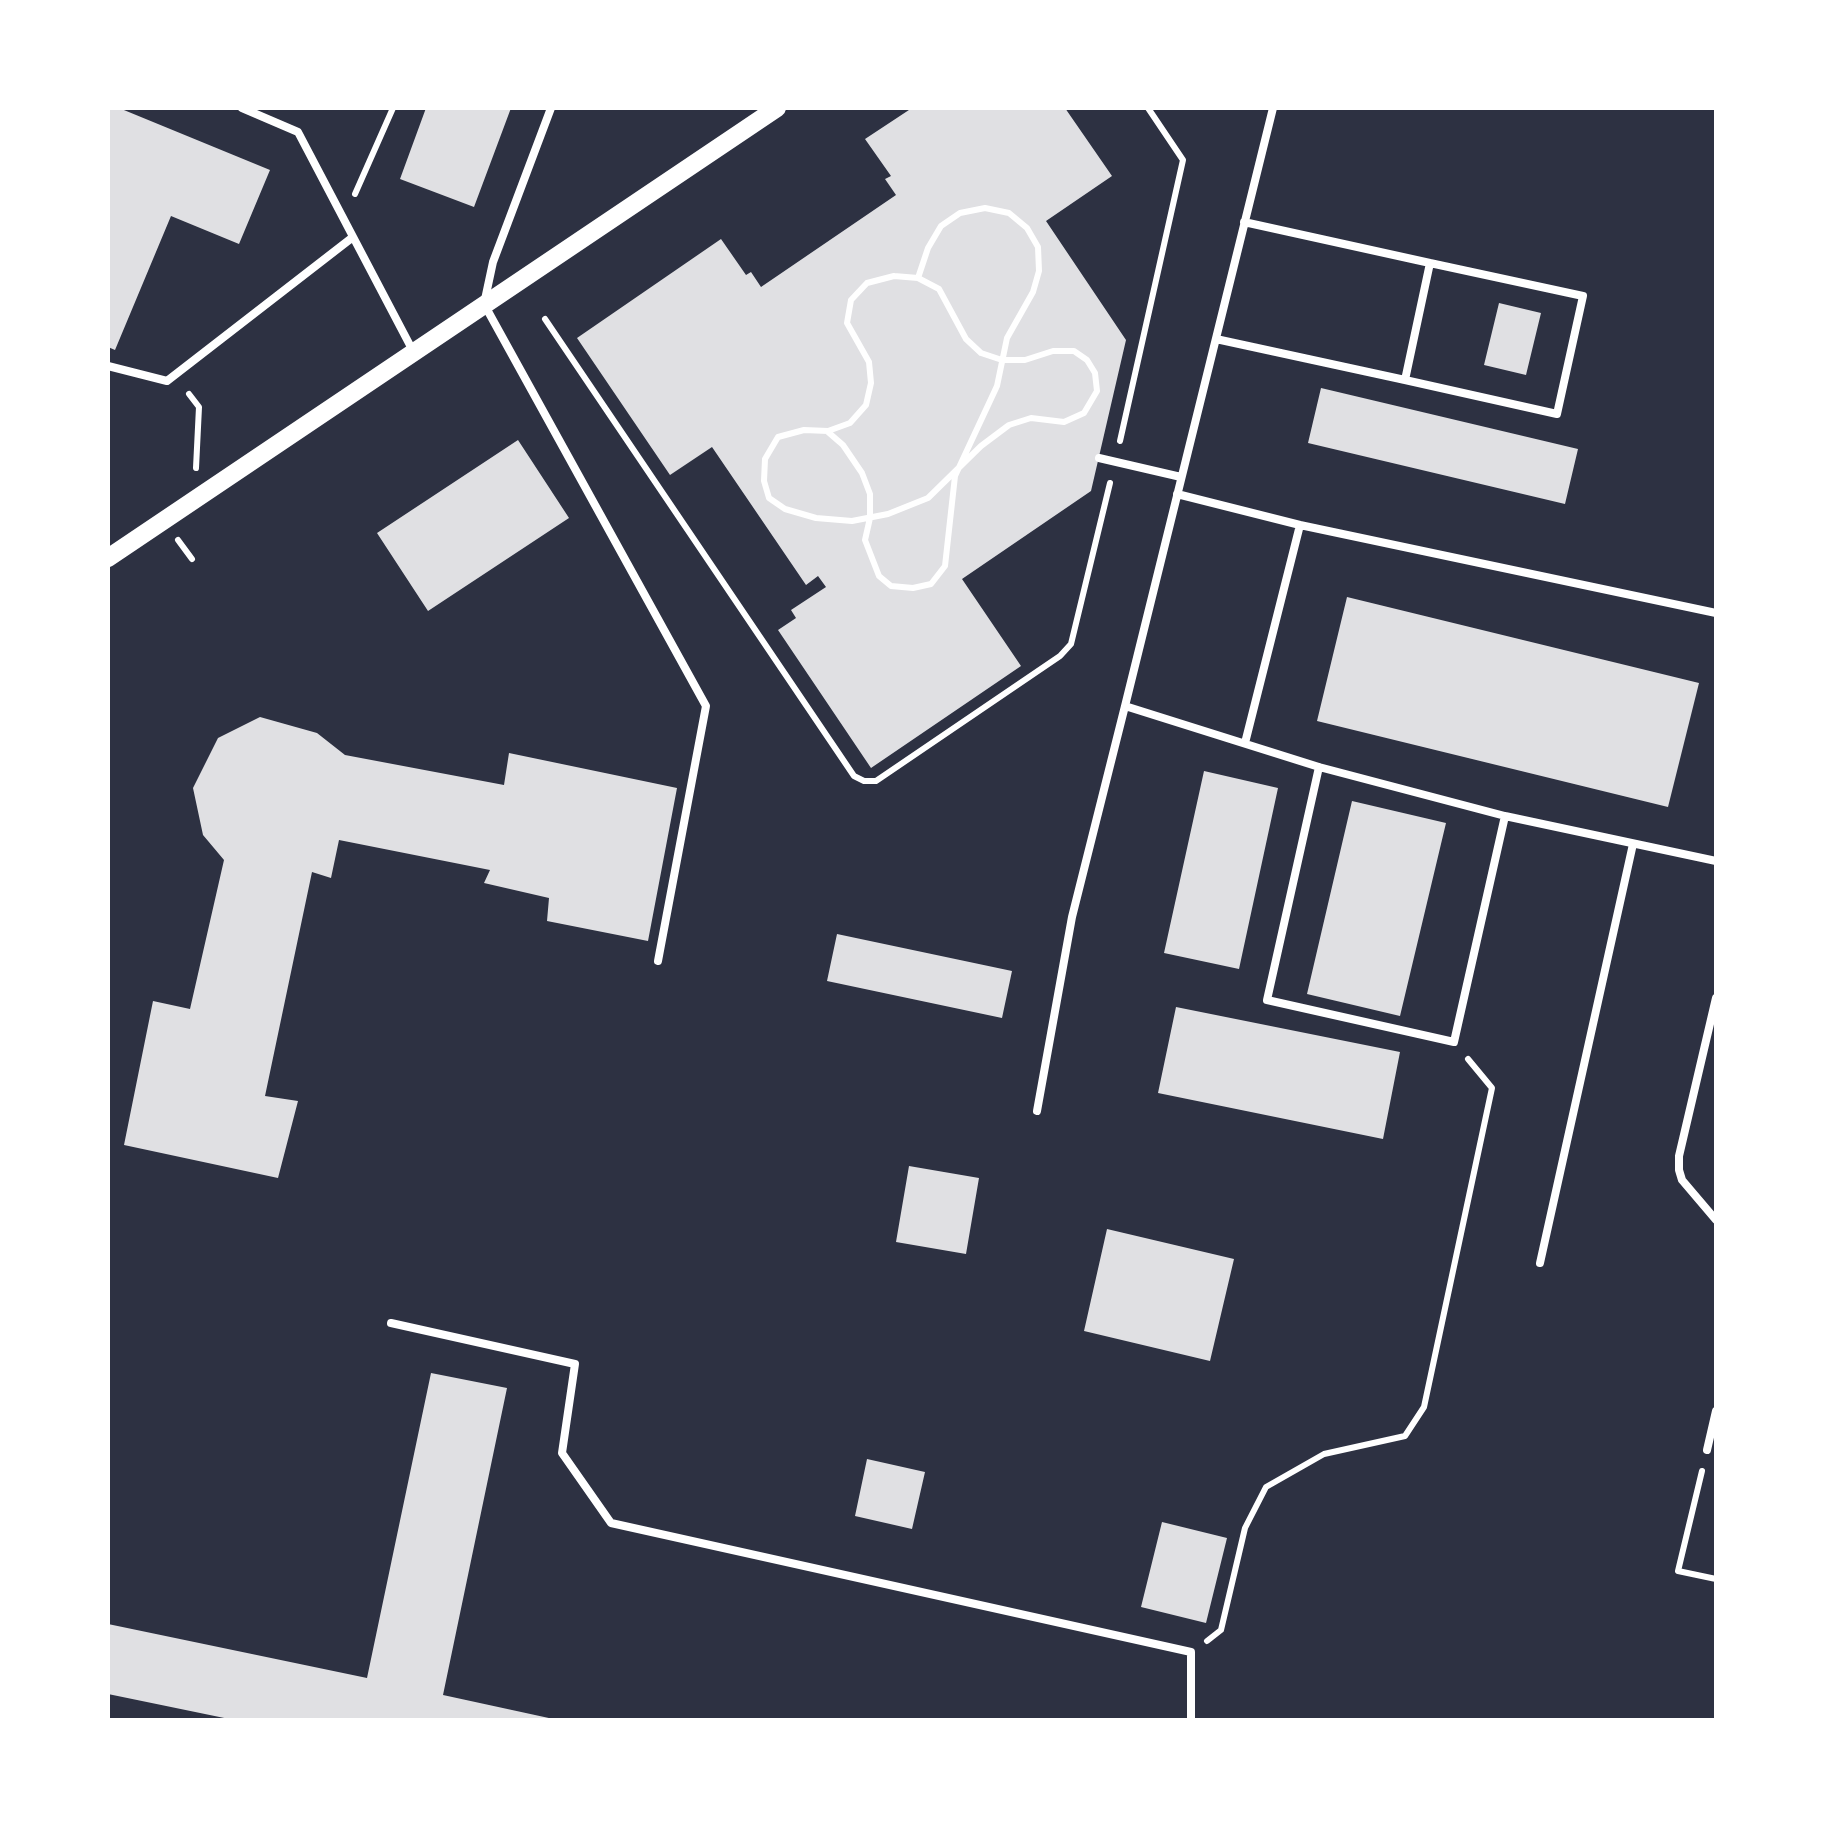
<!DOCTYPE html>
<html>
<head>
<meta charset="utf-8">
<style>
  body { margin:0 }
  #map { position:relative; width:1824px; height:1828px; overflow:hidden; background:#2d3142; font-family:"Open Sans",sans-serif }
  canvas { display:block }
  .frame { position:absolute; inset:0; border:110px solid #fff; pointer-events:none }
</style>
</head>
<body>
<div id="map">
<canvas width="1824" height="1828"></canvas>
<div class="frame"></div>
</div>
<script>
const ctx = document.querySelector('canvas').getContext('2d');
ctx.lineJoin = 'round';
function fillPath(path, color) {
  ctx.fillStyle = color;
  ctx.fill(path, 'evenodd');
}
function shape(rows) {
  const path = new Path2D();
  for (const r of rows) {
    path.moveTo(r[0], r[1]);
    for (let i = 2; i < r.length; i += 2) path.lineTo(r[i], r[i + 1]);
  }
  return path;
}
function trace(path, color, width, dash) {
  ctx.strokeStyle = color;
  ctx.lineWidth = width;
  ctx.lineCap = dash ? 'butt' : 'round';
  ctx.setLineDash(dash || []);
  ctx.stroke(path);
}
const building = shape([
  [108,108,119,108,270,170,239,244,171,216,115,350,108,347],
  [426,108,511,108,474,207,400,179],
  [912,108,1065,108,1112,176,1046,221,1126,340,1091,491,962,579,1021,666,871,768,778,630,796,618,791,610,826,587,818,576,806,585,712,447,670,475,577,338,721,239,746,275,751,272,761,287,896,195,885,179,891,176,865,139],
  [1499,303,1541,313,1526,375,1484,365],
  [1321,388,1578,449,1565,504,1308,443],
  [518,440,569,518,428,611,377,533],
  [1347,597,1699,683,1668,807,1317,721],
  [260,717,317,733,345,755,504,785,509,753,677,788,648,941,547,921,549,898,484,883,490,870,339,840,331,878,312,872,265,1096,298,1101,278,1178,124,1145,153,1001,190,1009,224,860,203,835,193,788,218,738],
  [1204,771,1278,788,1239,969,1164,953],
  [1352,801,1446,823,1400,1016,1307,994],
  [837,934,1012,971,1002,1018,827,981],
  [1176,1007,1400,1052,1383,1139,1158,1093],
  [909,1166,979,1178,966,1254,896,1242],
  [1107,1229,1234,1259,1210,1361,1084,1331],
  [431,1373,507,1388,443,1695,558,1720,234,1720,108,1694,108,1624,367,1678],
  [867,1459,925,1472,912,1529,855,1516],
  [1162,1522,1227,1538,1206,1623,1141,1607]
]);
const path = shape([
  [355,194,393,108],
  [894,276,918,278,939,289,966,339,981,353,1002,360,1025,360,1053,351,1074,351,1087,360,1095,373,1097,391,1084,413,1064,422,1031,418,1009,425,981,446,928,498,888,514,852,521,816,518,785,509,769,498,764,481,765,459,778,437,804,430,828,431,850,423,866,405,871,383,869,362,847,323,851,300,867,283,894,276],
  [545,319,854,776,864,781,876,781,1060,656,1071,644,1110,483],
  [189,394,199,407,196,468],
  [828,432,843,445,862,473,870,494,870,518,865,540,879,576,891,586,913,588,931,584,945,566,955,476,997,386,1007,338,1033,292,1039,271,1038,247,1027,228,1009,213,985,208,960,213,941,226,928,248,918,278],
  [1120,441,1183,160,1148,108],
  [178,540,192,559],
  [1702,1471,1678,1571,1716,1579],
  [1207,1641,1221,1630,1245,1528,1266,1487,1324,1454,1405,1436,1424,1407,1492,1088,1468,1059]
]);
const service = shape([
  [242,108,298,132,413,351],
  [551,108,493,262,484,304,706,706,658,961],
  [1273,108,1125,706,1319,767,1505,816,1716,861],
  [1216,339,1405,380,1430,263,1244,222],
  [108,366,167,381,353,237],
  [1405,380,1557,414,1583,296,1430,263],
  [1099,458,1181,477],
  [1177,494,1300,525,1716,613],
  [1245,743,1300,525],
  [1319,767,1267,1000,1454,1042,1505,816],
  [1716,998,1679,1156,1679,1170,1682,1180,1716,1220],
  [1037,1111,1072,917,1125,706],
  [1540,1263,1633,844],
  [391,1323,575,1364,562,1453,611,1523,1191,1652,1191,1720],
  [1707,1450,1716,1411]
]);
const tertiary = shape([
  [108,558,777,108]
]);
fillPath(building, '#e0e0e3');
trace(path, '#fff', 6);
trace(service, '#fff', 8);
trace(tertiary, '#fff', 18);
</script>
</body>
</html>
